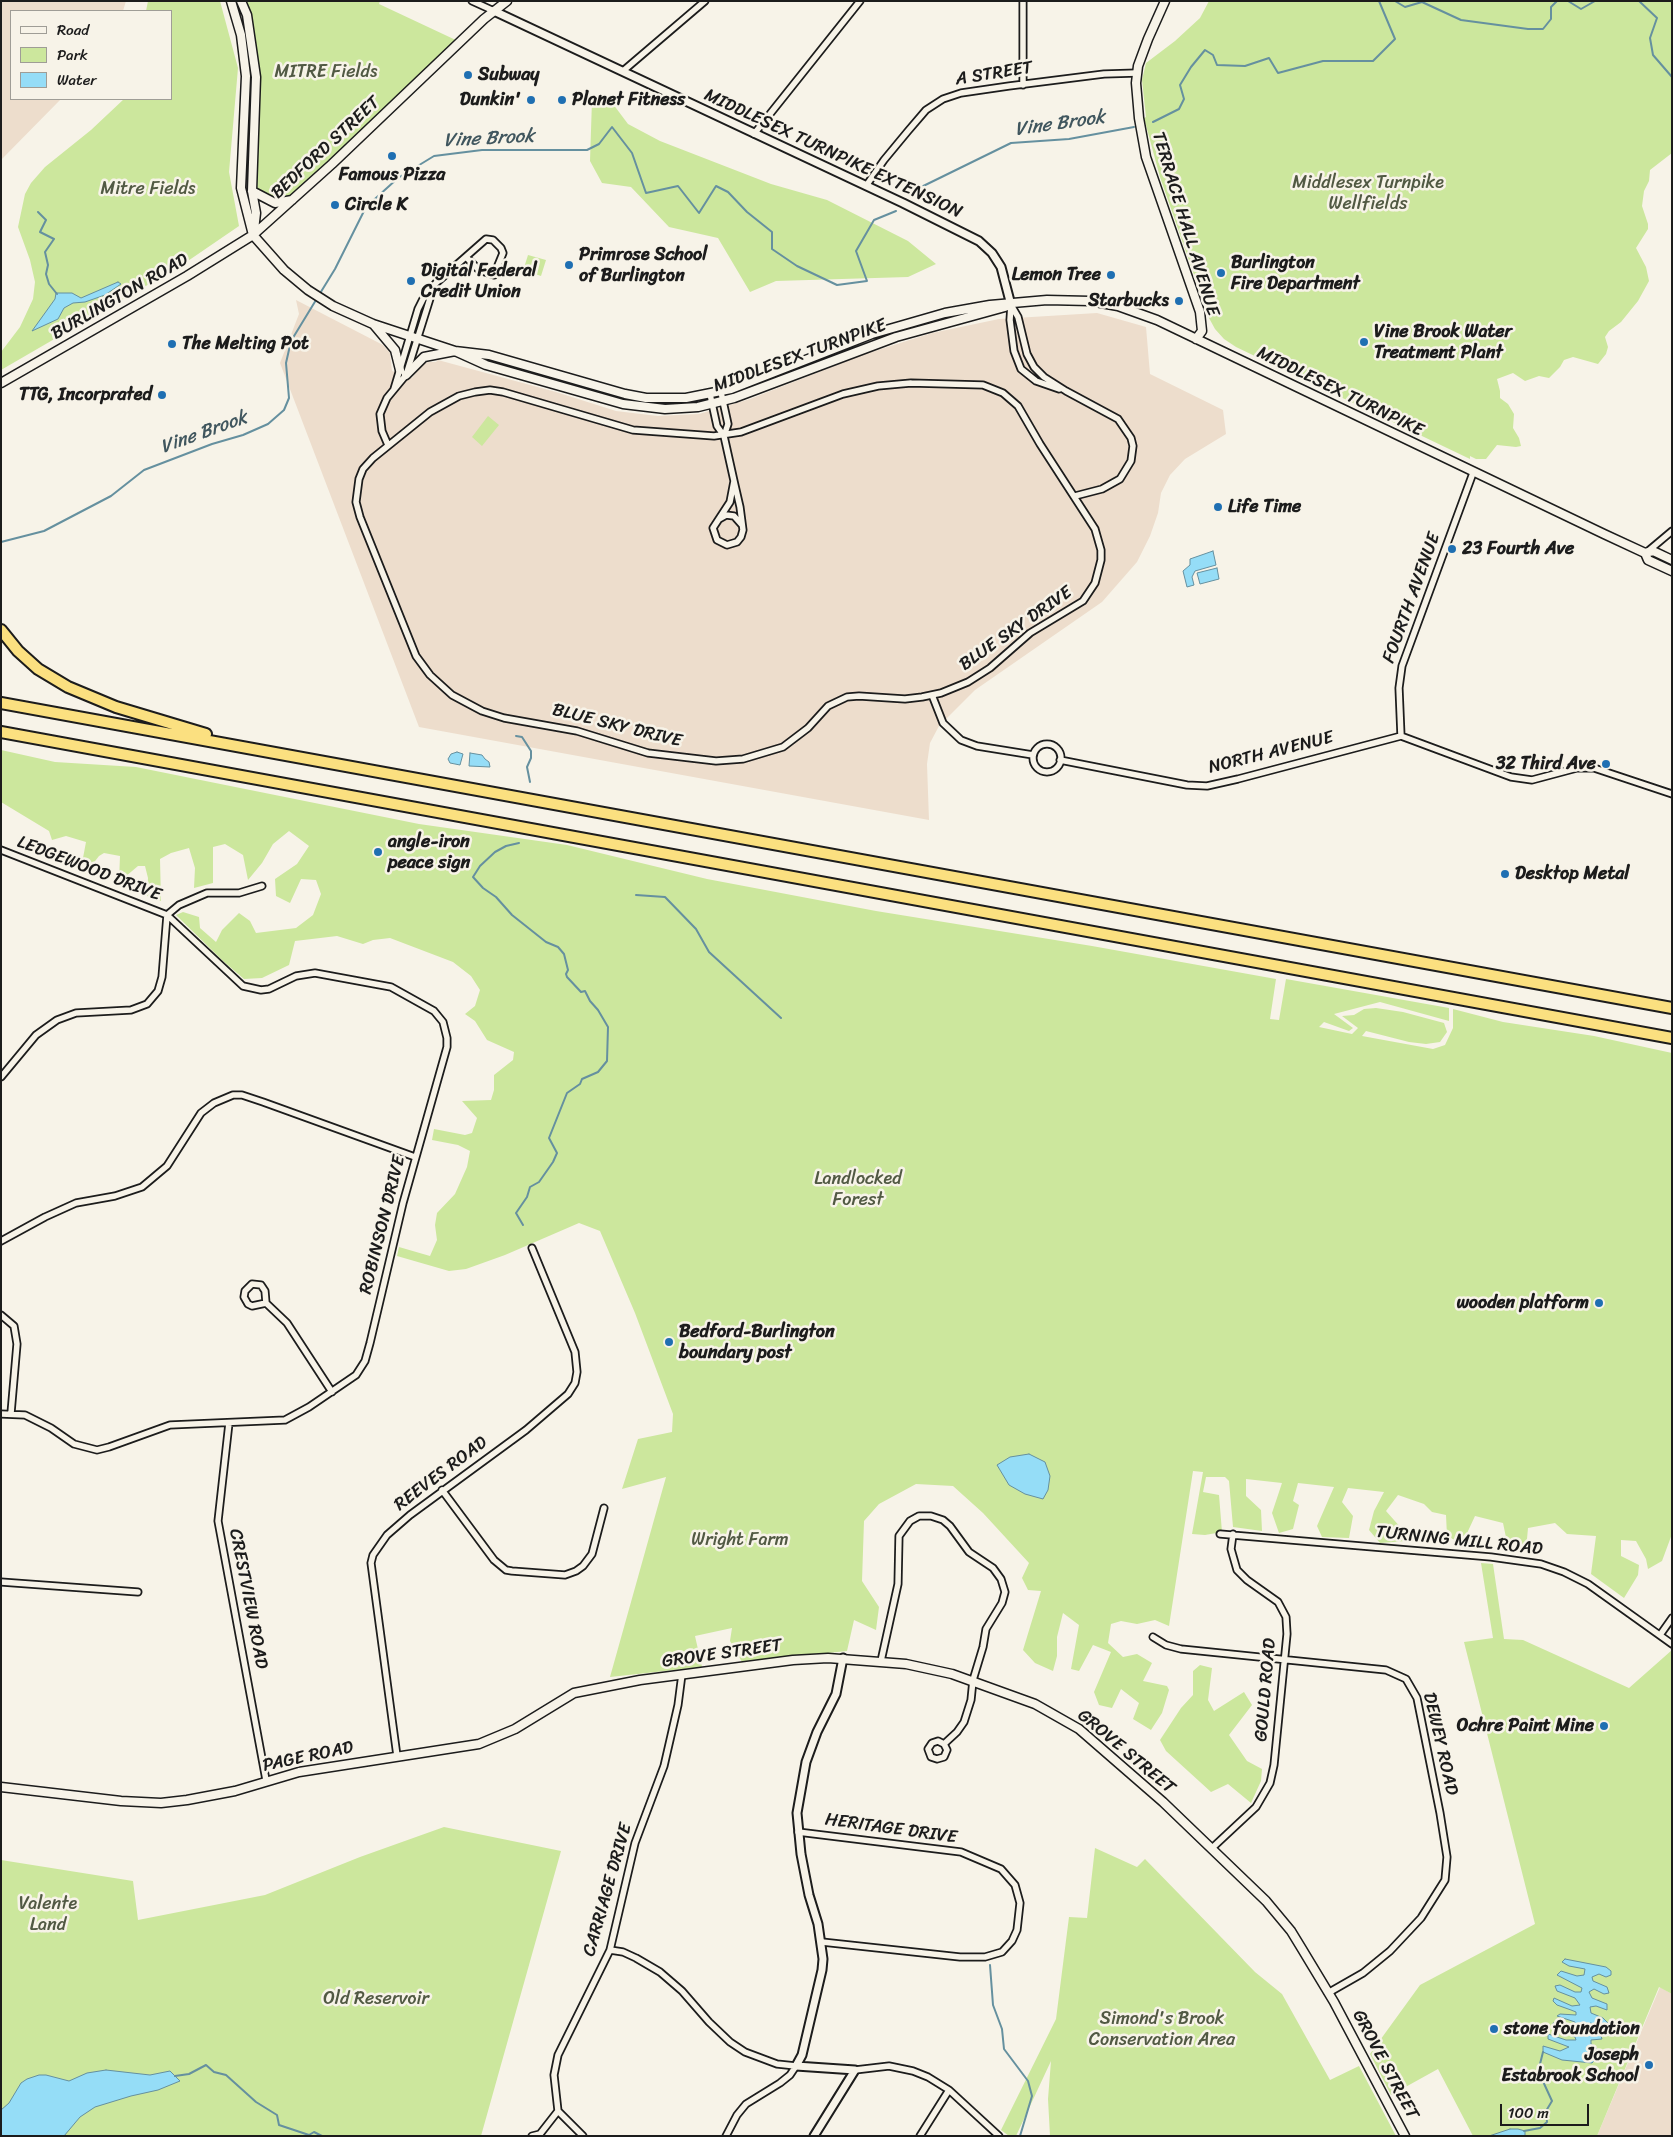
<!DOCTYPE html>
<html>
<head>
<meta charset="utf-8">
<style>
  body { margin:0 }
  #map { position:relative; width:1673px; height:2137px; overflow:hidden; background:#f7f3e8; font-family:Sriracha,sans-serif }
  canvas { display:block }
  .frame { position:absolute; inset:0; border:2px solid #1c1c1c; pointer-events:none }
  .legend { position:absolute; left:10px; top:10px; width:162px; height:90px; box-sizing:border-box; background:#f7f3e8; border:1px solid #9f9d96; margin:0; padding:6px 9px; list-style:none; font-size:15px; color:#1c1c1c }
  .legend li { display:flex; align-items:center; gap:10px; height:25px }
  .legend b { width:25px; border:1px solid #9f9d96 }
  .scale { position:absolute; left:1500px; top:2104px; width:89px; height:22px; box-sizing:border-box; border:2px solid #1c1c1c; border-top:0; padding-left:6px; font-size:15px; line-height:18px; white-space:nowrap; color:#1c1c1c; -webkit-text-stroke:4px #f7f3e8; paint-order:stroke }
</style>
</head>
<body>
<div id="map">
<canvas width="1673" height="2137"></canvas>
<div class="frame"></div>
<ul class="legend">
<li><b style="height:6px;background:#f7f3e8"></b>Road</li>
<li><b style="height:14px;background:#cce79d"></b>Park</li>
<li><b style="height:14px;background:#95ddf7"></b>Water</li>
</ul>
<div class="scale">100 m</div>
</div>
<script>
const ctx = document.querySelector('canvas').getContext('2d');
ctx.lineJoin = 'round';
function fillPath(path, color) {
  ctx.fillStyle = color;
  ctx.fill(path, 'evenodd');
}
function shape(rows) {
  const path = new Path2D();
  for (const r of rows) {
    if (r.length === 3) {
      path.moveTo(r[0] + r[2], r[1]);
      path.arc(r[0], r[1], r[2], 0, 2 * Math.PI);
      continue;
    }
    path.moveTo(r[0], r[1]);
    for (let i = 2; i < r.length; i += 2) path.lineTo(r[i], r[i + 1]);
  }
  return path;
}
function trace(path, color, width, dash) {
  ctx.strokeStyle = color;
  ctx.lineWidth = width;
  ctx.lineCap = dash ? 'butt' : 'round';
  ctx.setLineDash(dash || []);
  ctx.stroke(path);
}
function drawText(font, color, halo, rows, align = 'center') {
  ctx.font = font + ' Sriracha,sans-serif';
  ctx.lineWidth = 5;
  ctx.setLineDash([]);
  ctx.textBaseline = 'middle';
  ctx.strokeStyle = halo;
  ctx.fillStyle = color;
  for (const [text, x, y, turn = 0] of rows) {
    ctx.save();
    ctx.translate(x, y);
    ctx.rotate((+turn || 0) * Math.PI / 180);
    ctx.textAlign = isNaN(turn) ? turn : align;
    if (halo) ctx.strokeText(text, 0, 0);
    ctx.fillText(text, 0, 0);
    ctx.restore();
  }
}
const built = shape([
  [1,1,126,1,123,11,11,11,11,99,61,99,1,160],
  [296,300,383,345,390,353,392,371,412,378,422,365,428,362,436,362,438,360,556,392,616,411,658,416,699,414,750,399,862,355,932,333,999,319,1097,313,1146,327,1150,374,1223,410,1226,434,1185,459,1170,475,1161,493,1158,513,1150,536,1137,562,1102,602,975,690,939,726,930,743,927,764,929,820,419,727,280,363,299,314],
  [1660,1987,1672,1994,1672,2136,1597,2136]
]);
const green = shape([
  [148,1,220,1,238,68,229,172,239,226,182,265,1,370,1,352,20,327,33,299,35,282,30,260,18,227,25,194,31,183,45,167,91,130,124,99,171,99,171,11,146,11],
  [241,1,380,1,379,4,460,42,294,200,275,203,252,191,256,77],
  [1209,1,1672,1,1672,153,1650,170,1649,181,1644,191,1642,206,1648,224,1648,229,1636,248,1646,267,1649,281,1638,301,1621,322,1609,331,1605,337,1608,347,1606,354,1598,364,1573,357,1564,360,1560,367,1549,378,1539,376,1525,381,1513,373,1497,379,1500,391,1500,398,1508,404,1514,414,1513,428,1519,438,1521,446,1516,447,1497,445,1486,459,1476,459,1470,456,1470,459,1236,347,1224,339,1215,329,1209,318,1160,177,1144,118,1146,117,1142,80,1146,63,1175,41,1200,18],
  [607,96,628,124,660,141,771,184,827,200,908,241,936,264,908,277,776,281,750,292,718,238,669,227,631,187,602,183,590,161,592,100],
  [528,255,546,260,541,276,535,274,536,272,523,271],
  [488,416,499,425,482,446,472,437],
  [1,750,55,762,136,767,419,824,567,845,707,879,876,911,1092,946,1276,979,1270,1019,1279,1020,1286,979,1449,1008,1449,1021,1380,1002,1334,1014,1353,1028,1349,1031,1324,1022,1319,1027,1352,1034,1358,1028,1342,1016,1354,1015,1364,1009,1376,1008,1403,1012,1444,1023,1447,1032,1440,1042,1426,1044,1409,1042,1366,1031,1362,1036,1433,1049,1445,1045,1453,1028,1453,1009,1503,1022,1594,1036,1672,1053,1672,1534,1662,1561,1648,1569,1646,1559,1636,1541,1621,1540,1621,1556,1639,1565,1638,1575,1624,1598,1591,1574,1596,1536,1567,1534,1555,1523,1528,1528,1526,1550,1508,1547,1503,1523,1475,1516,1462,1544,1447,1536,1446,1515,1432,1512,1424,1504,1398,1495,1386,1511,1402,1529,1417,1535,1406,1541,1380,1543,1369,1530,1374,1511,1384,1492,1348,1488,1342,1502,1353,1516,1349,1538,1322,1537,1317,1526,1334,1487,1298,1483,1293,1501,1299,1505,1293,1529,1279,1533,1272,1513,1282,1483,1246,1479,1246,1496,1261,1510,1262,1531,1233,1527,1229,1481,1225,1477,1206,1477,1203,1492,1219,1495,1222,1532,1205,1535,1192,1534,1203,1472,1193,1471,1169,1626,1155,1620,1137,1624,1121,1621,1111,1624,1108,1643,1123,1657,1137,1654,1152,1663,1143,1681,1167,1686,1169,1690,1162,1713,1151,1730,1133,1719,1139,1703,1121,1689,1112,1708,1099,1705,1094,1692,1111,1652,1093,1645,1079,1671,1071,1669,1079,1625,1063,1613,1057,1637,1057,1656,1053,1671,1035,1663,1023,1650,1041,1591,1028,1590,1022,1578,1029,1563,983,1513,953,1486,916,1484,879,1504,864,1521,862,1581,879,1607,876,1630,854,1620,847,1651,742,1662,730,1641,732,1628,695,1636,702,1667,610,1677,666,1477,622,1489,638,1439,672,1432,673,1414,635,1313,600,1231,579,1223,505,1255,466,1269,449,1271,397,1256,399,1247,430,1256,437,1240,435,1225,437,1213,455,1194,467,1167,470,1151,458,1145,432,1140,434,1129,465,1135,472,1133,477,1118,462,1101,491,1100,494,1090,494,1075,513,1060,514,1052,487,1040,475,1021,465,1014,475,1006,480,990,471,976,453,962,390,938,373,940,363,944,337,936,295,941,289,965,262,978,244,979,223,961,176,915,183,912,199,917,200,928,216,942,222,930,239,913,250,921,256,933,296,928,313,915,321,894,316,880,301,879,290,903,276,896,275,879,297,864,309,846,289,831,273,844,262,863,248,880,243,855,225,844,213,847,213,883,194,888,195,868,189,848,171,853,160,859,161,901,147,896,148,878,145,866,138,866,119,882,120,856,104,853,99,856,85,874,83,858,86,842,66,836,52,840,49,831,1,802],
  [1481,1563,1493,1564,1504,1639,1523,1640,1629,1688,1672,1650,1672,1994,1659,1987,1597,2136,1473,2136,1438,2069,1391,2095,1370,2054,1420,1985,1535,1924,1464,1642,1493,1638],
  [1200,1665,1212,1668,1208,1700,1214,1711,1244,1692,1252,1705,1229,1735,1247,1761,1262,1769,1261,1781,1251,1803,1228,1784,1211,1792,1166,1751,1160,1740,1181,1708,1193,1695,1193,1671],
  [444,1827,561,1851,481,2136,1,2136,1,1860,133,1881,138,1920,265,1895,360,1857],
  [1095,1848,1137,1867,1145,1859,1255,1972,1282,1994,1330,2080,1359,2066,1396,2136,1050,2136,1048,2099,1051,2061,1016,2136,1009,2136,1001,2130,1056,2019,1069,1917,1087,1918]
]);
const water = shape([
  [118,282,121,284,105,295,85,302,73,303,64,308,58,319,32,331,55,299,56,293,72,293,81,298,118,282],
  [1213,551,1216,565,1195,571,1192,577,1194,585,1187,587,1183,571,1190,565,1190,559,1213,551],
  [1217,568,1219,579,1200,584,1197,573,1217,568],
  [457,752,463,754,460,765,450,763,448,759,451,754,457,752],
  [470,753,482,755,485,759,489,762,490,767,469,766,470,753],
  [1029,1454,1045,1462,1050,1476,1048,1490,1043,1499,1025,1494,1009,1485,997,1465,1010,1457,1029,1454],
  [1565,1959,1606,1967,1611,1971,1611,1975,1606,1977,1599,1974,1592,1977,1593,1981,1607,1987,1609,1993,1604,1994,1594,1989,1589,1992,1592,1998,1607,2004,1607,2010,1596,2006,1590,2007,1591,2013,1603,2018,1608,2023,1607,2027,1590,2023,1586,2027,1588,2030,1601,2036,1602,2039,1591,2040,1591,2044,1595,2046,1598,2051,1597,2058,1592,2063,1562,2060,1543,2052,1543,2046,1560,2051,1569,2047,1548,2039,1548,2034,1566,2040,1576,2040,1575,2037,1553,2027,1553,2023,1557,2023,1565,2027,1573,2028,1575,2022,1557,2016,1560,2014,1576,2015,1576,2012,1571,2010,1557,2005,1553,2001,1554,1998,1572,2006,1580,2005,1575,1998,1557,1991,1555,1986,1560,1985,1575,1992,1581,1992,1582,1988,1557,1975,1561,1971,1577,1976,1584,1975,1585,1969,1569,1966,1562,1962,1565,1959],
  [106,2070,150,2075,170,2071,180,2081,158,2090,131,2096,95,2107,80,2117,64,2136,1,2136,1,2110,9,2103,21,2083,27,2079,39,2075,46,2075,69,2081,87,2073,106,2070],
  [1510,2129,1518,2129,1525,2131,1525,2136,1489,2136,1510,2129]
]);
const stream = shape([
  [1395,1,1405,7,1422,2,1461,20,1528,29,1543,29,1551,19,1551,7,1557,1],
  [1568,1,1581,9,1595,1],
  [1639,1,1657,18,1650,38,1653,55,1672,77],
  [1153,122,1179,109,1184,99,1180,85,1191,67,1205,50,1213,55,1217,65,1245,66,1269,58,1278,73,1323,61,1373,61,1395,39,1379,1],
  [909,193,1011,143,1069,139,1134,127],
  [38,212,46,220,40,232,54,239,45,252,48,265,46,274,49,284,57,294],
  [319,295,335,269,366,207,398,178,434,156,482,150,587,150,599,144,612,127,632,153,646,193,678,186,699,213,716,186,728,192,747,212,772,232,772,249,797,266,837,285,867,281,856,251,874,220,896,211],
  [1,542,44,531,111,496,144,470,212,444,243,435,268,424,284,410,289,398,286,363,291,341,316,300],
  [516,736,522,737,531,751,531,758,527,767,530,782],
  [519,843,506,846,495,852,480,866,473,877,483,888,496,897,512,915,546,942,558,947,564,954,568,970,566,974,567,977,581,992,585,991,590,1001,598,1010,608,1027,607,1061,598,1072,582,1079,580,1084,567,1093,549,1138,557,1153,553,1162,539,1182,530,1187,527,1197,516,1213,523,1225],
  [636,895,665,897,696,929,709,952,781,1018],
  [990,1965,993,2005,1002,2029,1004,2049,1028,2081,1032,2096,1020,2136],
  [175,2076,189,2074,206,2065,214,2072,226,2075,256,2102,277,2115,279,2125,309,2135,314,2132,322,2136],
  [1524,2131,1540,2128,1547,2122,1546,2111,1552,2101,1541,2077,1540,2064,1543,2052]
]);
const minor = shape([
  [472,1,494,11],
  [1023,1,1023,85],
  [623,71,705,1],
  [754,134,860,1],
  [866,186,884,160,908,131,926,110,943,99,961,93,1009,86,1104,74,1137,73],
  [1011,305,1018,317,1027,354,1034,367,1044,377,1066,391,1118,419,1131,438,1133,446,1131,461,1120,479,1102,489,1075,496],
  [1011,305,1010,320,1014,351,1021,369,1036,381,1059,389],
  [911,383,983,385,1003,393,1018,406,1040,444,1095,529,1101,550,1101,560,1095,583,1083,601,1030,633,990,668,968,682,941,693,922,697,905,699,859,696,847,697,828,706,808,728,783,747,743,759,716,761,648,753,577,731,504,718,482,711,452,695,430,675,416,656,360,517,356,502,359,479,363,469,373,458,430,412,459,396,475,392,490,390,503,392,633,430,714,436,741,432,843,394,878,386,911,383],
  [394,389,418,309,424,297,436,283,486,239,493,240,501,248,503,253,494,275,479,270,466,257],
  [721,392,728,424,724,436],
  [710,394,717,426,724,436,734,481,740,507,743,530,741,537,737,542,727,545,717,540,713,528,730,502,734,481],
  [388,445,382,431,380,414,387,398,406,375,433,289],
  [719,519,726,515,734,516,742,525],
  [1647,552,1672,531],
  [932,695,943,723,961,740,977,746,1033,755],
  [1401,736,1399,688,1402,666,1473,473],
  [1047,758,14],
  [1060,760,1187,785,1207,786,1238,779,1401,736,1511,777,1532,780,1577,768,1594,768,1672,794],
  [1,850,167,915,243,986,261,990,269,989,296,976,315,973,391,987,434,1011,443,1022,447,1038,447,1047,403,1203,370,1343,365,1361,356,1375,309,1407,285,1420,170,1425,109,1447,97,1450,74,1444,51,1428,25,1415,1,1414],
  [1,1077,36,1035,57,1020,76,1013,131,1010,147,1004,158,991,162,977,167,915,179,905,207,893,239,893,262,886],
  [1,1241,45,1217,76,1203,115,1196,142,1187,167,1166,201,1113,214,1103,233,1095,242,1095,263,1102,415,1157],
  [266,1303,265,1291,261,1285,252,1284,245,1291,244,1297,248,1304,252,1306,266,1303,287,1323,332,1392],
  [1,1315,14,1326,17,1344,11,1413],
  [229,1423,218,1521,266,1780],
  [442,1490,494,1560,506,1570,512,1571,565,1575,576,1571,583,1566,592,1554,604,1508],
  [1220,1534,1491,1557,1541,1564,1564,1572,1588,1584,1672,1644],
  [1,1582,138,1592],
  [1660,1635,1672,1618],
  [1153,1637,1166,1645,1181,1649,1386,1670,1406,1679,1417,1698,1440,1813,1447,1857,1445,1880,1421,1918,1390,1951,1363,1973,1328,1993],
  [881,1661,898,1584,899,1536,910,1521,919,1516,931,1516,943,1520,950,1526,969,1552,993,1568,1001,1579,1005,1592,1002,1603,986,1629,983,1647,973,1680,971,1700,964,1722,957,1732,944,1744,947,1750,944,1757,937,1759,931,1757,928,1749,932,1743,938,1741,944,1744],
  [397,1756,371,1563,373,1555,387,1535,410,1515,526,1430,568,1394,575,1383,577,1372,575,1352,532,1248],
  [798,1832,961,1852,1001,1869,1015,1885,1020,1903,1017,1930,1012,1941,1002,1952,985,1957,960,1957,822,1942],
  [1211,1849,1256,1807,1270,1783,1274,1765,1287,1634,1286,1617,1278,1602,1247,1580,1237,1570,1231,1549,1233,1534],
  [610,1950,623,1952,636,1958,660,1972,682,1991,709,2022,730,2042,745,2052,777,2064,796,2066,790,2075,780,2083,746,2104,737,2115,726,2136],
  [855,2070,889,2066,913,2071,928,2077,949,2090,999,2136],
  [558,2111,583,2136],
  [532,2136,540,2134,558,2111,554,2075,558,2055,610,1950,635,1843,664,1766,678,1705,682,1674],
  [920,2136,949,2090]
]);
const tertiary = shape([
  [494,11,903,203,979,241,992,253,1001,267,1011,305],
  [814,2136,855,2070,796,2066,802,2055,822,1970,823,1959,818,1924,809,1895,801,1854,797,1813,806,1762,817,1732,836,1694,843,1658]
]);
const secondary = shape([
  [231,1,241,35,246,76,241,188,253,235,284,270,308,290,333,306,373,324,455,351,486,365,623,404,665,409,698,407,734,398,896,337,1005,307],
  [241,1,247,15,256,77,252,191,256,213,254,230],
  [1165,1,1148,39,1138,66,1136,83,1139,118,1146,157,1200,312,1202,331,1196,339],
  [252,191,275,203,292,200],
  [374,325,395,350,400,370],
  [406,375,424,357,455,351,489,355,625,394,646,398,686,398,731,389,872,334,945,313,990,305,1047,300,1090,301,1118,306,1157,320,1604,534,1645,553,1653,551,1672,560],
  [1,383,187,276,253,235,332,164,484,19,507,1],
  [1645,553,1648,560,1672,571],
  [1,1787,121,1801,161,1803,187,1800,235,1791,299,1772,479,1744,515,1729,574,1693,640,1680,793,1660,828,1658,906,1664,952,1674,1035,1704,1079,1729,1163,1802,1266,1901,1291,1931,1302,1949,1334,2002,1405,2136]
]);
const motorway = shape([
  [1,630,18,651,38,669,68,687,116,707,206,734],
  [1,703,1672,1008],
  [1,732,1672,1038]
]);
const markers = [
  [468,75,5,"#1f6fb2"],
  [531,100,5,"#1f6fb2"],
  [562,100,5,"#1f6fb2"],
  [392,156,5,"#1f6fb2"],
  [335,205,5,"#1f6fb2"],
  [569,265,5,"#1f6fb2"],
  [1221,273,5,"#1f6fb2"],
  [1111,275,5,"#1f6fb2"],
  [411,281,5,"#1f6fb2"],
  [1179,301,5,"#1f6fb2"],
  [1364,342,5,"#1f6fb2"],
  [172,344,5,"#1f6fb2"],
  [162,395,5,"#1f6fb2"],
  [1218,507,5,"#1f6fb2"],
  [1452,549,5,"#1f6fb2"],
  [1606,764,5,"#1f6fb2"],
  [378,852,5,"#1f6fb2"],
  [1505,874,5,"#1f6fb2"],
  [1599,1303,5,"#1f6fb2"],
  [669,1342,5,"#1f6fb2"],
  [1604,1726,5,"#1f6fb2"],
  [1494,2029,5,"#1f6fb2"],
  [1649,2065,5,"#1f6fb2"]
];
const parkNames = [
  ["MITRE Fields",326,72],
  ["Middlesex Turnpike",1368,183],
  ["Wellfields",1368,204],
  ["Mitre Fields",148,189],
  ["Landlocked",858,1179],
  ["Forest",858,1200],
  ["Wright Farm",740,1540],
  ["Valente",48,1904],
  ["Land",48,1925],
  ["Old Reservoir",376,1999],
  ["Simond's Brook",1162,2019],
  ["Conservation Area",1162,2040]
];
const streetNames = [
  ["A STREET",994,74,-9],
  ["BEDFORD STREET",326,148,-43],
  ["MIDDLESEX TURNPIKE EXTENSION",833,154,25],
  ["TERRACE HALL AVENUE",1185,224,73],
  ["BURLINGTON ROAD",120,297,-30],
  ["MIDDLESEX TURNPIKE",800,356,-20],
  ["MIDDLESEX TURNPIKE",1340,392,26],
  ["FOURTH AVENUE",1412,598,-70],
  ["BLUE SKY DRIVE",1016,629,-35],
  ["BLUE SKY DRIVE",617,726,14],
  ["NORTH AVENUE",1271,753,-14],
  ["LEDGEWOOD DRIVE",89,869,21],
  ["ROBINSON DRIVE",383,1225,-76],
  ["REEVES ROAD",441,1474,-37],
  ["TURNING MILL ROAD",1459,1541,6],
  ["CRESTVIEW ROAD",248,1599,79],
  ["GROVE STREET",722,1654,-8],
  ["GOULD ROAD",1266,1690,-85],
  ["DEWEY ROAD",1440,1744,77],
  ["GROVE STREET",1126,1752,40],
  ["PAGE ROAD",308,1757,-12],
  ["HERITAGE DRIVE",891,1829,8],
  ["CARRIAGE DRIVE",608,1890,-74],
  ["GROVE STREET",1385,2065,62]
];
const poiNames = [
  ["Subway",478,75],
  ["Dunkin'",521,100,"right"],
  ["Planet Fitness",572,100],
  ["Famous Pizza",392,175,"center"],
  ["Circle K",345,205],
  ["Primrose School",579,255],
  ["of Burlington",579,276],
  ["Burlington",1231,263],
  ["Fire Department",1231,284],
  ["Digital Federal",421,271],
  ["Credit Union",421,292],
  ["Lemon Tree",1101,275,"right"],
  ["Starbucks",1169,301,"right"],
  ["Vine Brook Water",1374,332],
  ["Treatment Plant",1374,353],
  ["The Melting Pot",182,344],
  ["TTG, Incorprated",152,395,"right"],
  ["Life Time",1228,507],
  ["23 Fourth Ave",1462,549],
  ["32 Third Ave",1596,764,"right"],
  ["angle-iron",388,842],
  ["peace sign",388,863],
  ["Desktop Metal",1515,874],
  ["wooden platform",1589,1303,"right"],
  ["Bedford-Burlington",679,1332],
  ["boundary post",679,1353],
  ["Ochre Paint Mine",1594,1726,"right"],
  ["stone foundation",1504,2029],
  ["Joseph",1639,2055,"right"],
  ["Estabrook School",1639,2076,"right"]
];
const waterNames = [
  ["Vine Brook",1060,124,-8],
  ["Vine Brook",489,139,-3],
  ["Vine Brook",204,433,-20]
];
fillPath(built, '#edddcc');
fillPath(green, '#cce79d');
fillPath(water, '#95ddf7');
trace(water, '#65909f', 1);
trace(stream, '#65909f', 2);
trace(minor, '#1c1c1c', 9);
trace(tertiary, '#1c1c1c', 11);
trace(secondary, '#1c1c1c', 11);
trace(motorway, '#1c1c1c', 14);
trace(minor, '#f7f3e8', 5.5);
trace(tertiary, '#f7f3e8', 7);
trace(secondary, '#f7f3e8', 8);
trace(motorway, '#fbe080', 10);
for (const [x, y, r, color] of markers) {
  const dot = new Path2D();
  dot.arc(x, y, r, 0, 2 * Math.PI);
  ctx.fillStyle = color;
  ctx.fill(dot);
  trace(dot, '#f7f3e8', 2);
}
drawText('18px', '#515943', '#f7f3e8', parkNames);
drawText('18px', '#1c1c1c', '#f7f3e8', streetNames);
drawText('bold 18px', '#1c1c1c', '#f7f3e8', poiNames, 'left');
drawText('italic 19px', '#40565e', '#f7f3e8', waterNames);
</script>
</body>
</html>
